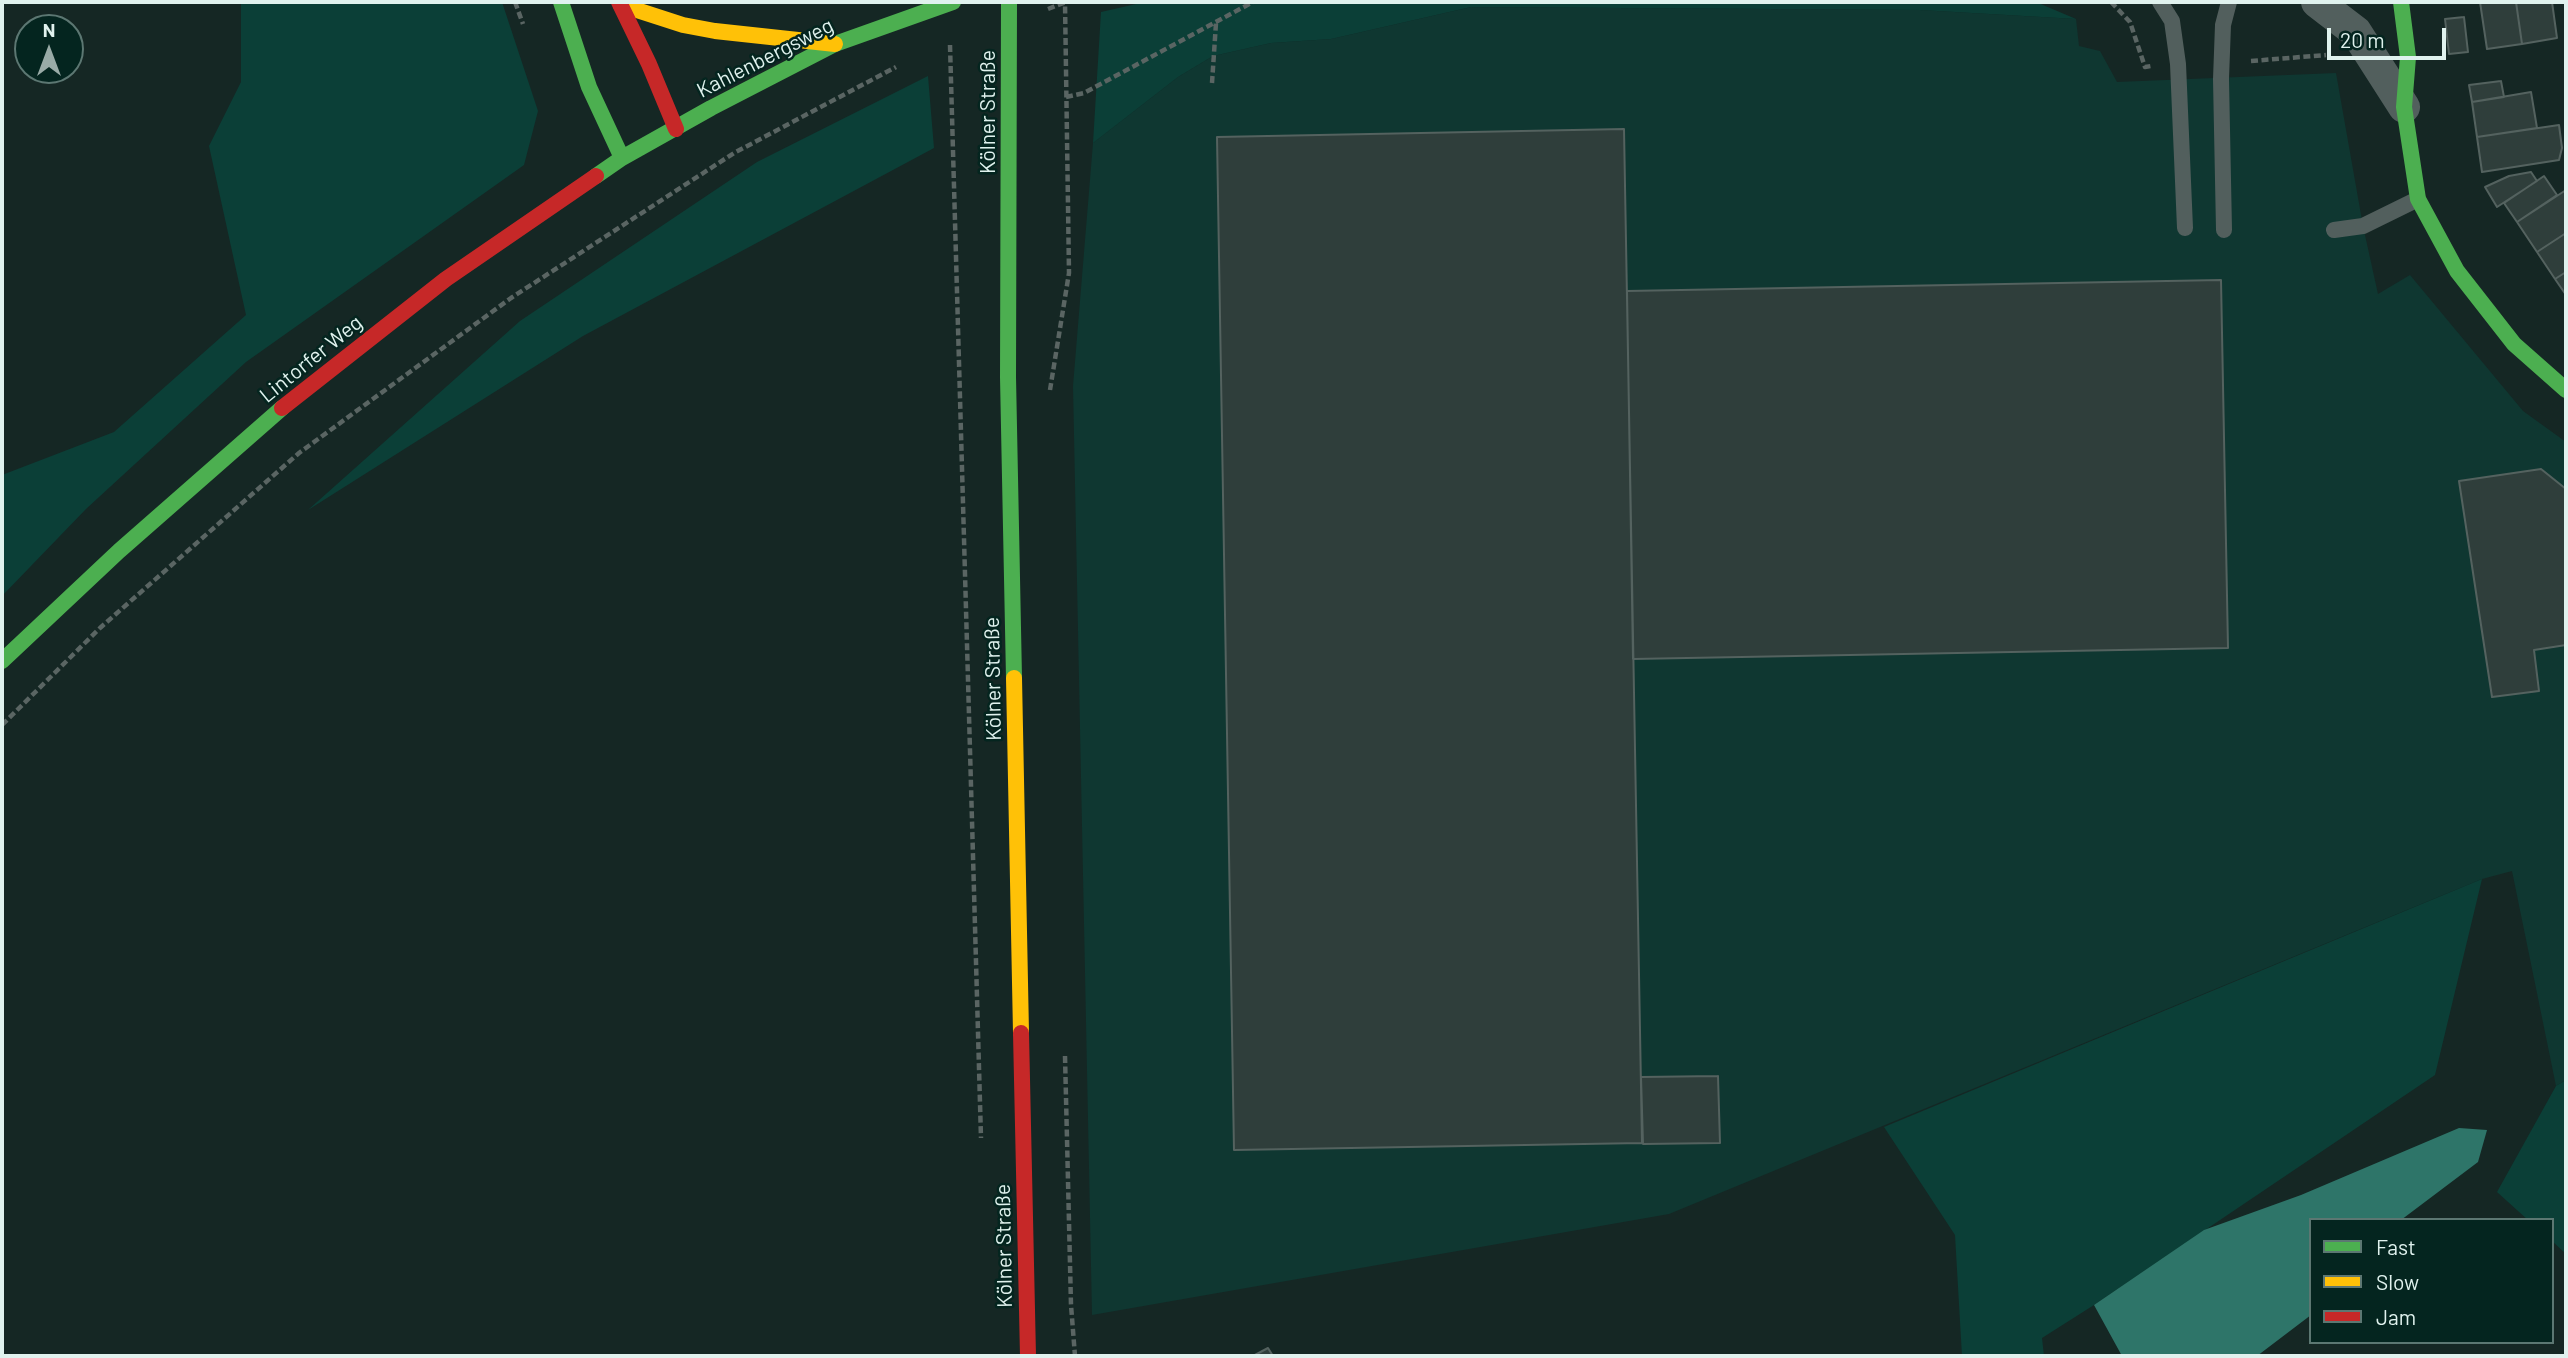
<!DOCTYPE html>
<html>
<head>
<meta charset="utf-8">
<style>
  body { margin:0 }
  #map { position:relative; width:2568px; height:1358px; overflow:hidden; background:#152724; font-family:Barlow,sans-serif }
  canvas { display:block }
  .frame { position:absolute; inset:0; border:4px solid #e0f2ee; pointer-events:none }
  .legend { position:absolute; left:2309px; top:1218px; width:245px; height:126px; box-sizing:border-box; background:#04251f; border:2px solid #5c7772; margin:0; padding:9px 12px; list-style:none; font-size:21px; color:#e0f2ee }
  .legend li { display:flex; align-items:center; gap:14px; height:35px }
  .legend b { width:35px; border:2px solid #5c7772 }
  .north { position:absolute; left:14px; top:14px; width:70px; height:70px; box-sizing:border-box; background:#04251f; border:2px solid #5c7772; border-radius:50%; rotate:0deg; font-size:19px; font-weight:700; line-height:28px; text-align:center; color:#e0f2ee }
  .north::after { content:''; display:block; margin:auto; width:24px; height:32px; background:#99aba7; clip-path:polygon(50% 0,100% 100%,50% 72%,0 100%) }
  .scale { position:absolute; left:2327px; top:28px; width:119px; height:32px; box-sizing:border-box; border:4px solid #e0f2ee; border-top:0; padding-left:9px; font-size:21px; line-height:24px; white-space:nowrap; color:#e0f2ee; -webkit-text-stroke:5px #04251f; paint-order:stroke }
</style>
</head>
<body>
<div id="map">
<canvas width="2568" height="1358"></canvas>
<div class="frame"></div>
<ul class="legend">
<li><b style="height:9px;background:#4caf50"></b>Fast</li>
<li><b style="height:9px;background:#ffc107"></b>Slow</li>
<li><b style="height:9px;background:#c62828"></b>Jam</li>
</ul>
<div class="north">N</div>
<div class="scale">20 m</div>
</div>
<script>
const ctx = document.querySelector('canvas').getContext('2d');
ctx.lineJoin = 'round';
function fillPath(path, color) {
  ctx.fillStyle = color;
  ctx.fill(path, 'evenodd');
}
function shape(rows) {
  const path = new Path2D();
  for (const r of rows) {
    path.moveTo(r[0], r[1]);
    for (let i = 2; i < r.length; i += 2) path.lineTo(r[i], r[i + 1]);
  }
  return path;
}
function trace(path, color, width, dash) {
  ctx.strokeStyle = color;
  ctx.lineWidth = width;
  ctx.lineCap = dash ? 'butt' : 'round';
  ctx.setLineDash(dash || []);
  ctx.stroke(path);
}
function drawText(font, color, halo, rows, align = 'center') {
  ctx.font = font + ' Barlow,sans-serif';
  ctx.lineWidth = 5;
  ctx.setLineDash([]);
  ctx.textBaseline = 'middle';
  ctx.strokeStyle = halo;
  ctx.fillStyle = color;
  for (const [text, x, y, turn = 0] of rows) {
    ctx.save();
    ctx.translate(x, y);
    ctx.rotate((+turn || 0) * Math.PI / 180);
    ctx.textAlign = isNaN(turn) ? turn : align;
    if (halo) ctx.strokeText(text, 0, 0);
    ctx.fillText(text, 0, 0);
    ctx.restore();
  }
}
const built = shape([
  [1471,7,1920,10,2076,19,2079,46,2100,51,2117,82,2336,73,2363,226,2378,294,2410,275,2523,411,2566,442,2566,1080,2556,1086,2512,871,2482,879,1669,1214,1092,1315,1073,386,1093,143,1178,77,1213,56,1271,43,1331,39]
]);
const green = shape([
  [241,2,502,2,538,111,524,165,246,362,86,509,2,596,2,475,114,432,246,315,209,146,241,82],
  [1145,2,2036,2,2076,19,1920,10,1471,7,1331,39,1271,43,1213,56,1178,77,1093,143,1101,12],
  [928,76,934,148,583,336,308,510,520,321,757,162],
  [2482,879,2435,1075,2094,1305,2042,1338,2044,1356,1962,1356,1955,1235,1884,1127],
  [2566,1080,2566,1254,2552,1241,2552,1220,2528,1220,2497,1192,2556,1086]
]);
const water = shape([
  [2459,1128,2487,1130,2478,1162,2401,1220,2311,1220,2311,1315,2257,1356,2122,1356,2094,1305,2204,1230,2301,1195]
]);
const building = shape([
  [2480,2,2516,2,2522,44,2487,49,2480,2],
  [2516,2,2552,2,2557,38,2522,44,2516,2],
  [2464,17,2468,52,2449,54,2445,19,2464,17],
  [2501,81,2504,97,2472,102,2469,85,2501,81],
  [2531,92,2537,128,2477,137,2472,102,2531,92],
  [2559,125,2562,148,2559,160,2482,172,2477,137,2559,125],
  [1624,129,1642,1143,1234,1150,1217,137,1624,129],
  [2531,172,2537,181,2497,207,2485,187,2509,176,2531,172],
  [2544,176,2557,195,2517,222,2504,203,2544,176],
  [2566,190,2566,233,2537,252,2517,222,2566,190],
  [2566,233,2566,272,2555,279,2537,252,2566,233],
  [2566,272,2566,295,2555,279,2566,272],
  [2221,280,2228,648,1633,659,1627,291,2221,280],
  [2541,469,2566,489,2566,645,2534,650,2539,691,2492,697,2459,481,2541,469],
  [1718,1076,1720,1143,1643,1144,1641,1077,1718,1076],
  [1268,1348,1273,1356,1253,1356,1268,1348]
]);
const path = shape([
  [515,2,523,24],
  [2111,2,2130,22,2145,67,2151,66],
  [1048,9,1066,2],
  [950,45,981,1138],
  [2251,61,2326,55],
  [1212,83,1216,23],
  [1066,97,1084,93,1253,2],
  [1050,390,1069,273,1065,2],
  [2,725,100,628,299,453,511,298,734,153,896,67],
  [1065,1056,1071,1305,1075,1356]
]);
const lane = shape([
  [2160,2,2172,21,2178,64,2185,228],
  [2224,230,2221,79,2223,25,2229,2],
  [2334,230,2363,226,2418,199]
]);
const street = shape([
  [2317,2,2356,32,2404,107]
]);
const fast = shape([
  [561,2,589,87,622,158],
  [1009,2,1008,377,1014,678],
  [2401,2,2408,57,2404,107,2418,199,2457,271,2514,344,2566,390],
  [596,176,622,158,711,108,835,44,953,2],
  [2,661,119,551,282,408]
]);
const slow = shape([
  [621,5,683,25,715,31,835,44],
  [1014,678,1021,1033]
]);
const jam = shape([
  [619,2,649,64,676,129],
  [282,408,446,279,596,176],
  [1021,1033,1028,1356]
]);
const streetNames = [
  ["Kahlenbergsweg",765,58,-27],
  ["Kölner Straße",988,112,-90],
  ["Lintorfer Weg",311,359,-39],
  ["Kölner Straße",993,679,-91],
  ["Kölner Straße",1004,1246,-91]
];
fillPath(built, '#0f3731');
fillPath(green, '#0b3f37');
fillPath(water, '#2e7569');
fillPath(building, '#2f3e3b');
trace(building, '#54625f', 2);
trace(path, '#5a6563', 4.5, [7, 3.5]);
trace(lane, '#525f5d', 16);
trace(street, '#525f5d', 32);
trace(fast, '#4caf50', 16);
trace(slow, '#ffc107', 16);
trace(jam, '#c62828', 16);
drawText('21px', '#e0f2ee', '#04251f', streetNames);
</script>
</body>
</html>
